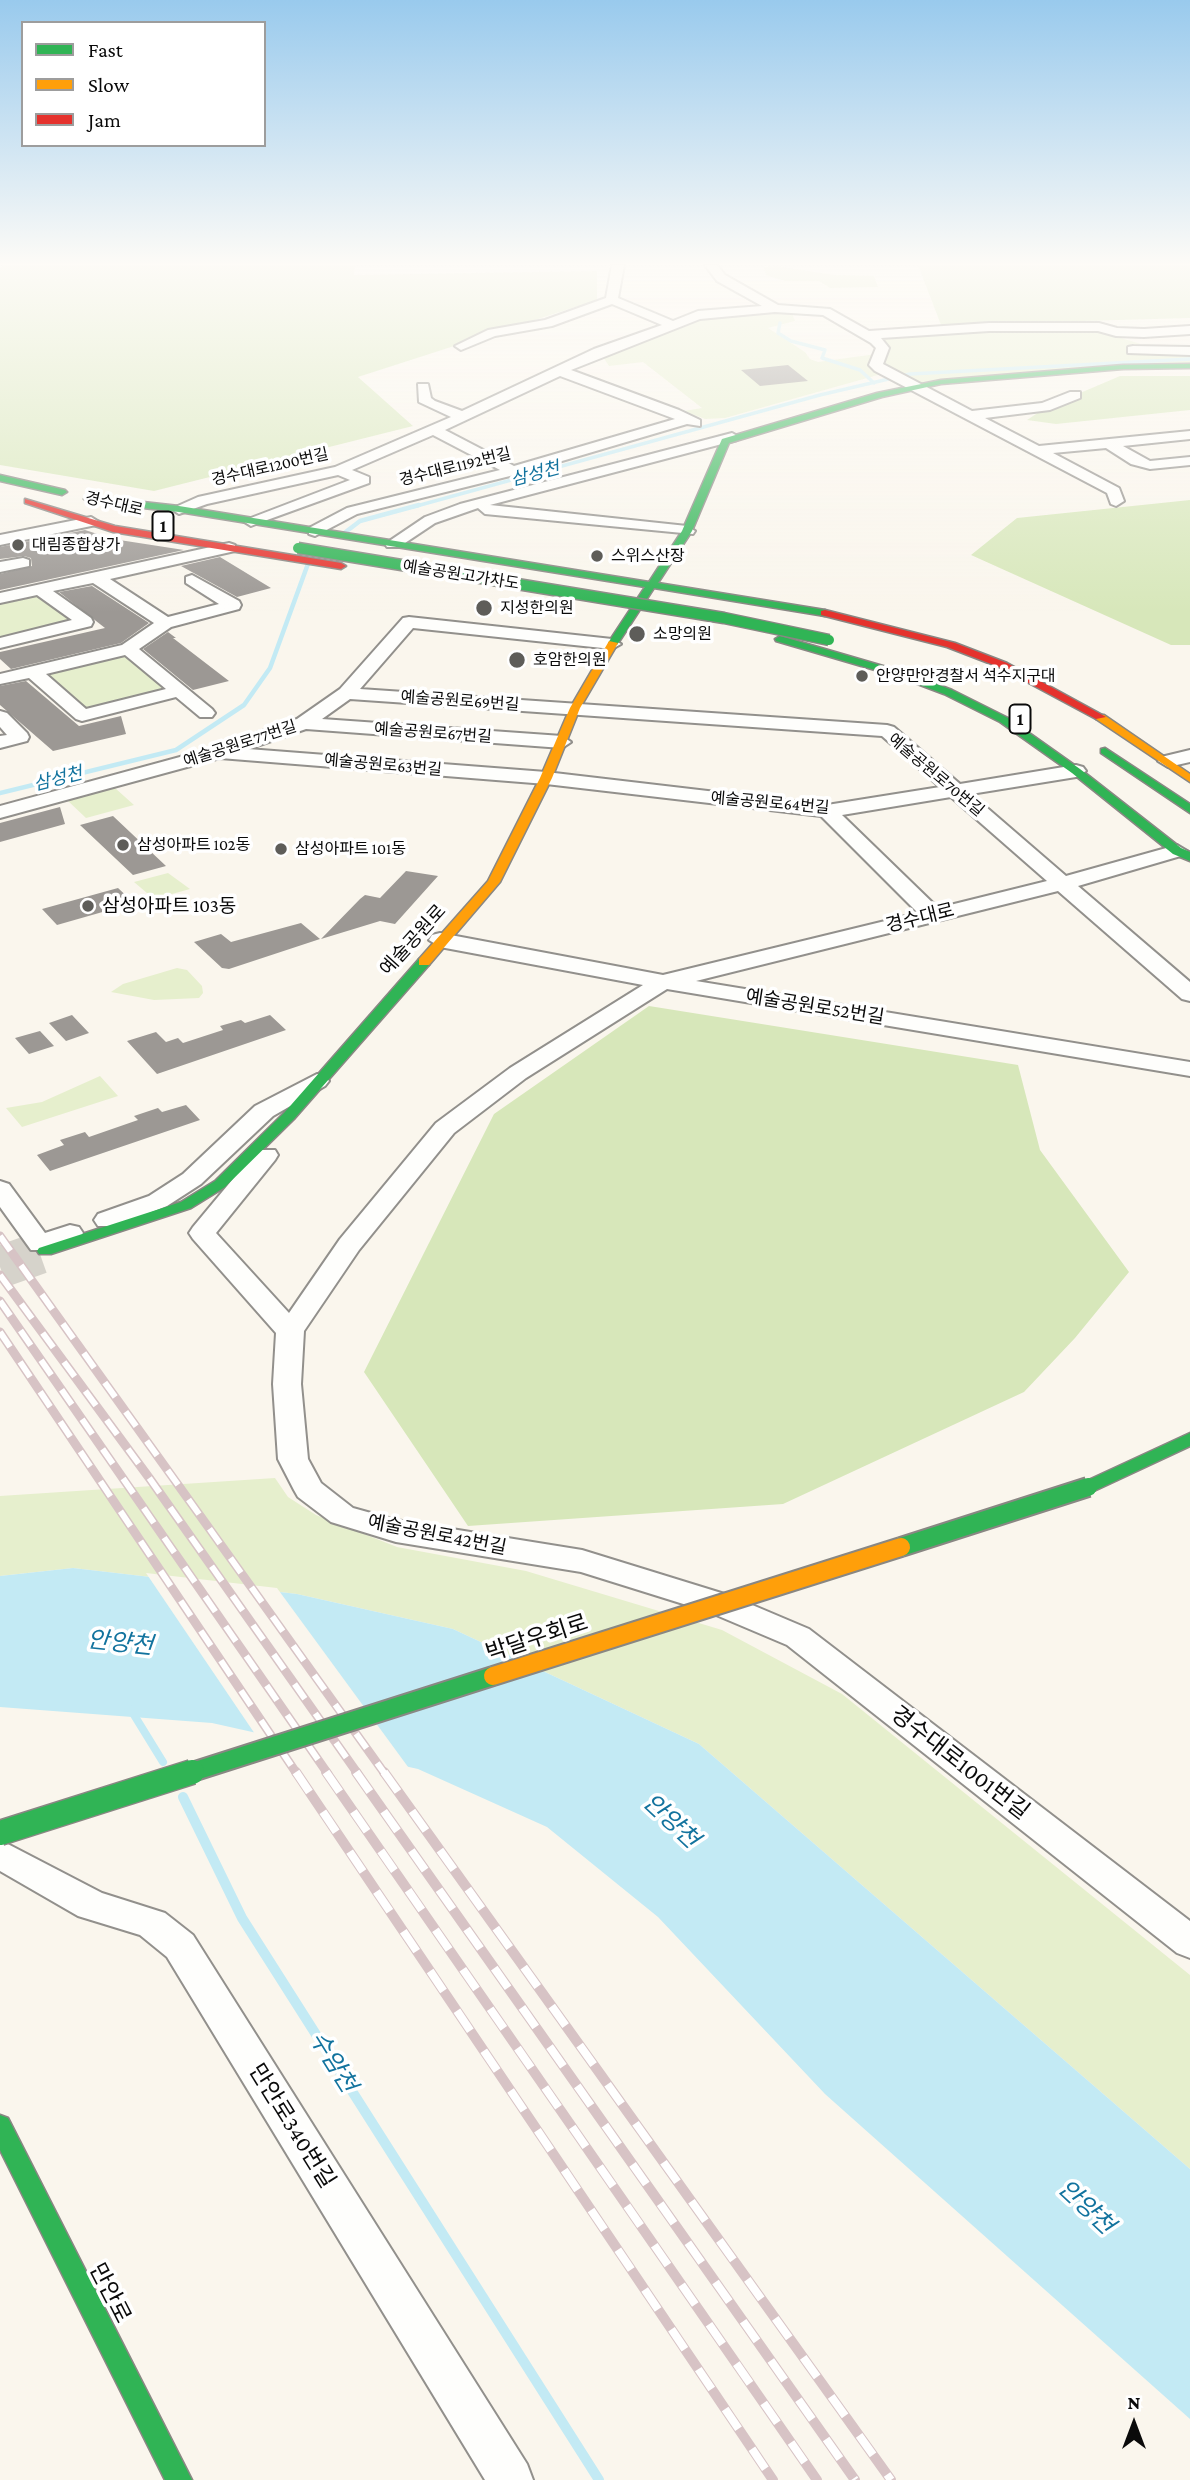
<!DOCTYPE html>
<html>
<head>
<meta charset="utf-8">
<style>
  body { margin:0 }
  #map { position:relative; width:1190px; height:2480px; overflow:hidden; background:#faf6ed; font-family:"Crimson Pro",serif }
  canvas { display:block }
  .legend { position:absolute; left:21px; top:21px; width:245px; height:126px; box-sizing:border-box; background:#fff; border:2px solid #9d9d9d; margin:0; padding:9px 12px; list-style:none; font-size:21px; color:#0a0a0a }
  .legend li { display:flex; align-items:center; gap:14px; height:35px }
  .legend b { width:35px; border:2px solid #9d9d9d }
  .north { position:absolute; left:1099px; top:2389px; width:70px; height:70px; -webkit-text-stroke:5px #fff; paint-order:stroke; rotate:0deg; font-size:19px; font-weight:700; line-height:28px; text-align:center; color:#0a0a0a }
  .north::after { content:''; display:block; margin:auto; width:24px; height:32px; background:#0a0a0a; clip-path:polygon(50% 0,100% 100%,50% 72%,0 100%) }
</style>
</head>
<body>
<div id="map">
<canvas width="1190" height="2480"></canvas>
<ul class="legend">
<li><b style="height:9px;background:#30b455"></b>Fast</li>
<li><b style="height:9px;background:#ff9f0a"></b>Slow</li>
<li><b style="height:9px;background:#e5322d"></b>Jam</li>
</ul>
<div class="north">N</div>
</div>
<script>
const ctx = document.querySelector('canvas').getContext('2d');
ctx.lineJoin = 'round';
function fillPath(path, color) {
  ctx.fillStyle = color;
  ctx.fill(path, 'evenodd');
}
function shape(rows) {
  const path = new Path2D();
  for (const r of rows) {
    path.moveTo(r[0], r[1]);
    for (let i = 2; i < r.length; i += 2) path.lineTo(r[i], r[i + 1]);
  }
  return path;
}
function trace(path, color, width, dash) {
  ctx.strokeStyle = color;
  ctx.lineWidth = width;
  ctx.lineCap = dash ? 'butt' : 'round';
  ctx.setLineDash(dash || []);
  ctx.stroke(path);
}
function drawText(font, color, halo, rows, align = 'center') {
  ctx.font = font + ' "Crimson Pro","Noto Sans KR",serif';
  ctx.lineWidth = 7;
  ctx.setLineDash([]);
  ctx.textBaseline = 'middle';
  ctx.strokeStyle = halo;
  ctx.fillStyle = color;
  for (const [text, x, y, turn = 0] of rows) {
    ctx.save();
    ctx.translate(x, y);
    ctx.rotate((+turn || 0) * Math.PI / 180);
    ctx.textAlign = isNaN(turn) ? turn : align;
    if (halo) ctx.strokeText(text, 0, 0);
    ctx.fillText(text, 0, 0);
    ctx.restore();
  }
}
const green = shape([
  [791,310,795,321,768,328,805,352,810,359,818,362,876,354,878,375,725,418,705,419,684,411,702,408,643,362,609,366,603,357,660,336,679,327,685,320],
  [982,329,1095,330,1141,344,1134,348,1190,351,1190,365,918,386,884,370,874,337],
  [39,589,85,622,0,643,0,598],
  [128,649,180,691,82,715,32,671],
  [115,788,134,805,86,818,67,800],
  [168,873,190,889,154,899,134,882],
  [177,968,187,970,202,986,203,993,199,998,154,1000,111,992,123,984],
  [100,1076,118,1096,22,1127,6,1108,42,1102],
  [275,1478,288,1497,316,1515,397,1547,526,1571,722,1630,842,1694,1190,1975,1190,2169,699,1744,453,1629,297,1594,73,1568,0,1576,0,1496]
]);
const forest = shape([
  [4,265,355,265,354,275,597,271,597,300,358,377,413,426,154,491,0,465,0,268],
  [918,265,1190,265,1190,318,941,325],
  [776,266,834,275,874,276,878,287,830,288,819,281,785,281,766,275,764,267],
  [1120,376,1190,376,1190,410,1056,424,1027,420,1045,408],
  [1190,500,1190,645,1171,645,971,555,1017,518],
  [649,1006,1018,1065,1040,1150,1129,1272,1075,1338,1024,1392,783,1504,468,1526,364,1372,494,1114]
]);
const water = shape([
  [73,1568,297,1594,453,1629,699,1744,1190,2169,1190,2419,825,2094,658,1917,547,1827,418,1769,212,1723,0,1707,0,1576]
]);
const pier = shape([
  [146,1573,277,1588,411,1771,257,1737]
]);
const streamFar3 = shape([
  [780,323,778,333,791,341,825,350,822,358,860,370,874,383],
  [413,507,820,395,910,374,1190,359]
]);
const streamFar2 = shape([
  [343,534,360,521,419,505],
  [0,793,176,750,244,705,270,668,309,561]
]);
const streamFar1 = shape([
  [131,1710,163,1762]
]);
const stream = shape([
  [183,1797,242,1918,599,2480]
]);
const building = shape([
  [788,365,808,381,760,386,741,370],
  [85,530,113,539,184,550,0,590,0,574,32,566,31,558,24,556,0,559,0,547],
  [220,557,271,588,237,597,181,566],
  [92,586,149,623,121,643,11,669,0,659,0,652,105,628,59,592],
  [168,632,176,638,173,638,229,681,193,690,143,649],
  [26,681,79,726,121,716,126,734,53,751,0,705,0,686],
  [60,807,65,824,0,842,0,823],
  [113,816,166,866,133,875,80,825],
  [406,871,438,876,395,924,380,921,321,939,360,899,365,895,380,898],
  [118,888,134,903,57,925,42,909],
  [301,923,320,939,229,969,222,968,194,942,221,934,231,942],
  [72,1015,89,1033,66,1041,49,1023],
  [270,1015,286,1030,157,1074,127,1041,156,1032,166,1042,178,1038,183,1043,223,1030,220,1026,241,1020,245,1023],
  [40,1031,54,1046,29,1054,15,1038],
  [186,1105,200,1120,50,1171,37,1155,64,1145,60,1140,85,1132,89,1137,138,1120,134,1116,158,1108,162,1112]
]);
const secondaryTunnel = shape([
  [0,1267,45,1251]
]);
const street = shape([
  [612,265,624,265,618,298,673,321,698,311,762,306,717,281,705,265,717,265,725,275,778,305,830,309,869,331,989,323,1099,323,1117,328,1144,329,1190,326,1190,334,1144,337,1116,336,1098,331,989,331,881,338,889,348,883,364,972,411,1042,403,1070,392,1080,392,1080,398,1050,410,985,418,1039,446,1190,431,1190,439,1123,446,1150,461,1190,457,1190,465,1150,469,1131,464,1106,448,1053,453,1119,488,1124,501,1116,506,1111,504,1107,493,875,371,869,365,876,348,871,343,823,315,775,312,700,319,571,370,679,410,700,420,700,426,687,424,518,474,357,514,315,536,309,534,309,528,347,508,500,470,433,435,352,470,369,477,369,483,256,524,251,526,243,521,350,480,338,475,207,504,179,514,171,509,198,497,335,467,451,417,419,402,418,384,428,384,431,398,435,401,462,411,594,349,662,325,612,304,552,326,495,336,461,350,455,346,488,330,545,320,606,298,612,265],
  [560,376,675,419,514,466,445,430,560,376],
  [1133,346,1190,347,1190,355,1128,353,1128,347,1133,346],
  [732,433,739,437,737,440,490,505,687,526,695,531,693,534,485,514,478,508,435,523,399,547,387,547,385,544,425,517,460,504,732,433],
  [91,517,99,522,96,525,0,545,0,535,91,517],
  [229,543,235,545,235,551,110,579,168,617,219,604,186,583,186,577,192,575,239,601,241,605,239,609,171,627,139,649,212,709,215,713,212,717,200,717,176,697,82,721,76,719,29,678,0,684,0,674,122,645,154,623,93,583,53,591,91,618,93,622,91,626,0,648,0,638,72,620,37,595,0,603,0,593,229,543],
  [125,655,166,689,86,709,46,674,125,655],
  [23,558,29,560,29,566,0,572,0,562,23,558],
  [409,617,612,639,621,644,612,649,413,628,360,689,887,725,894,727,960,784,1076,765,1083,767,1086,771,1076,777,971,794,1066,876,1177,845,1187,851,1184,855,1078,886,1190,982,1190,1001,1182,999,1058,891,696,981,1190,1062,1190,1076,667,989,526,1078,454,1133,359,1250,304,1331,301,1384,308,1459,321,1483,353,1508,396,1520,582,1550,731,1596,809,1629,1190,1921,1190,1958,1177,1953,787,1645,709,1612,581,1572,396,1542,331,1522,298,1497,294,1490,278,1459,273,1384,276,1333,193,1239,189,1233,193,1227,257,1150,275,1150,278,1155,275,1160,216,1233,289,1313,340,1239,436,1123,510,1068,643,985,440,947,429,940,432,935,440,933,663,975,918,913,821,816,546,784,220,758,0,818,0,806,213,748,297,719,340,689,403,618,409,617],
  [350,699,882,736,940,787,827,805,546,772,248,749,306,729,562,748,571,742,562,736,322,719,350,699],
  [951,797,1047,881,938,908,842,815,951,797],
  [0,711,7,713,27,733,29,737,27,741,0,748,0,736,7,735,0,727,0,711],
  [1190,750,1190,762,1168,767,1158,761,1161,757,1190,750],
  [317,1074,325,1076,329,1081,325,1086,273,1116,201,1184,167,1206,116,1226,98,1226,94,1220,98,1214,149,1196,183,1174,255,1106,317,1074],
  [0,1181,9,1184,45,1233,70,1225,79,1227,83,1233,79,1239,49,1250,31,1250,0,1207,0,1181],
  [0,1840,102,1893,165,1913,193,1935,527,2464,533,2480,485,2480,167,1957,140,1935,78,1916,0,1871,0,1840]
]);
const fast = shape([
  [1190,364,1190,368,1123,369,941,384,882,397,729,443,692,531,658,583,825,610,830,613,825,616,654,588,617,645,613,646,608,643,645,587,179,512,89,502,84,499,89,496,179,506,649,582,682,531,722,439,877,393,941,380,1123,365,1190,364],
  [0,475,65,490,67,492,62,495,0,481,0,475],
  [780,636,907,673,952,690,1008,718,1080,769,1181,848,1190,852,1190,861,1173,854,1072,773,1000,722,944,694,899,677,776,641,775,639,780,636],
  [1105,748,1190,804,1190,813,1101,753,1101,749,1105,748],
  [424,958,429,959,429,965,294,1119,225,1187,191,1208,51,1254,39,1254,37,1251,39,1248,181,1202,215,1181,284,1113,419,959,424,958],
  [1190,1433,1190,1446,1094,1491,1088,1493,1082,1491,1079,1487,1082,1483,1190,1433],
  [0,2115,8,2118,192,2480,165,2480,0,2150,0,2115]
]);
const slow = shape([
  [609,641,618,643,580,708,552,778,500,882,429,965,419,965,419,959,488,881,540,778,570,708,609,641],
  [1096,715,1104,715,1190,774,1190,782,1096,719,1096,715]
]);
const jam = shape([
  [25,499,115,526,341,563,346,566,341,569,113,532,25,503,25,499],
  [825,610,955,643,1007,663,1106,717,1096,719,999,667,947,647,821,615,821,611,825,610]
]);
const railFar1 = shape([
  [0,1236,385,1774],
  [0,1275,150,1479,358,1774],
  [0,1301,328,1774],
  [0,1332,297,1774]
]);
const rail = shape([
  [296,1772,773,2480],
  [326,1772,817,2480],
  [356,1772,855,2480],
  [384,1772,891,2480]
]);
const fastBridgeFar2 = shape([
  [298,548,724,618,829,640]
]);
const fastBridgeFar1 = shape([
  [901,1547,1088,1487],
  [186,1774,493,1676]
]);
const fastBridge = shape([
  [0,1833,192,1772]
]);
const slowBridge = shape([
  [493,1676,901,1547]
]);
const markers = [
  [18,545,7,"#5e5d59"],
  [597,556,7,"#5e5d59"],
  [484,608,9,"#5e5d59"],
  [637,634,9,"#5e5d59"],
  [517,660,9,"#5e5d59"],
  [862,676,7,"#5e5d59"],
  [123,845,7,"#5e5d59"],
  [281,849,7,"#5e5d59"],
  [88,906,7,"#5e5d59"]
];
const farStreetnames = [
  ["경수대로1200번길",270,467,-13],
  ["경수대로1192번길",455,467,-14],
  ["경수대로",114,504,13],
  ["예술공원고가차도",461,575,9],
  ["예술공원로69번길",460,701,4],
  ["예술공원로67번길",433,733,4],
  ["예술공원로77번길",240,744,-18],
  ["예술공원로63번길",383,765,5],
  ["예술공원로70번길",936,775,40],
  ["예술공원로64번길",770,803,5]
];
const farPoinames = [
  ["대림종합상가",32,545],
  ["스위스산장",611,556],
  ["지성한의원",500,608],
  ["소망의원",653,634],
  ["호암한의원",533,660],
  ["안양만안경찰서 석수지구대",876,676],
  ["삼성아파트 102동",137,845],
  ["삼성아파트 101동",295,849]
];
const farWaternames = [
  ["삼성천",535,474,-15],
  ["삼성천",58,779,-14]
];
const shields = [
  [163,526,21],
  [1020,719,21]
];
const shieldNames = [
  ["1",163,526],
  ["1",1020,719]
];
const poiNames = [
  ["삼성아파트 103동",102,906]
];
const streetNames = [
  ["경수대로",920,918,-14],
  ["예술공원로",413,940,-48],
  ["예술공원로52번길",815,1007,9],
  ["예술공원로42번길",437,1535,11]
];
const nearStreetnames = [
  ["박달우회로",537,1638,-18],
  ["경수대로1001번길",960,1763,38],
  ["만안로340번길",292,2126,58],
  ["만안로",110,2293,63]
];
const nearWaternames = [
  ["안양천",120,1643,6],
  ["안양천",671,1821,43],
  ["수암천",333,2062,58],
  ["안양천",1086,2207,43]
];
fillPath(green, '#e6efcd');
fillPath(forest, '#d7e7ba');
fillPath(water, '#c3eaf4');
fillPath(pier, '#faf6ed');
trace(streamFar3, '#c3eaf4', 3.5);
trace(streamFar2, '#c3eaf4', 4.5);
trace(streamFar1, '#c3eaf4', 8);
trace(stream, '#c3eaf4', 10);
fillPath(building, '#9c9894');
trace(secondaryTunnel, '#d6d3cb', 42, [42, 21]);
trace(street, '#92908c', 4);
trace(fast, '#898783', 3);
trace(slow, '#898783', 3);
trace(jam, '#898783', 3);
fillPath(street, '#fefefc');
fillPath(fast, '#30b455');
fillPath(slow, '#ff9f0a');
fillPath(jam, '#e5322d');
trace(railFar1, '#d7c3c5', 9);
trace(rail, '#d7c3c5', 10);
trace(railFar1, '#fff', 6, [18]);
trace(rail, '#fff', 8, [24]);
trace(fastBridgeFar2, '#898783', 13, []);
trace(fastBridgeFar1, '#898783', 22, []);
trace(fastBridge, '#898783', 27, []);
trace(slowBridge, '#898783', 22, []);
trace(fastBridgeFar2, '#30b455', 10);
trace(fastBridgeFar1, '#30b455', 18);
trace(fastBridge, '#30b455', 24);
trace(slowBridge, '#ff9f0a', 18);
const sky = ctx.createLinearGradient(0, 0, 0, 613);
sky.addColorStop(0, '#99caed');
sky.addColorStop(0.43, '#fdfbf7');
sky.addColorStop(1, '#fdfbf700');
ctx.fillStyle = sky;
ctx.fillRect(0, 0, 1190, 613);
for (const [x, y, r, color] of markers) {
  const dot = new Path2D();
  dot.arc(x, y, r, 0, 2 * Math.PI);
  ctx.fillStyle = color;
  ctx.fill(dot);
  trace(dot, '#fff', 2.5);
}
drawText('16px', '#0a0a0a', '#fff', farStreetnames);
drawText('16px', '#0a0a0a', '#fff', farPoinames, 'left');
drawText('italic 18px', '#12739e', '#fff', farWaternames);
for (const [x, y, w] of shields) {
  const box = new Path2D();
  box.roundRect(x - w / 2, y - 14.5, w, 29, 5);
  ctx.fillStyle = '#fff';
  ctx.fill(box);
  trace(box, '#0a0a0a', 2);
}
drawText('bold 18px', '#0a0a0a', null, shieldNames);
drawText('19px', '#0a0a0a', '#fff', poiNames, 'left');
drawText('19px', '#0a0a0a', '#fff', streetNames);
drawText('23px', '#0a0a0a', '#fff', nearStreetnames);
drawText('italic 24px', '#12739e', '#fff', nearWaternames);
</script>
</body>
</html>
